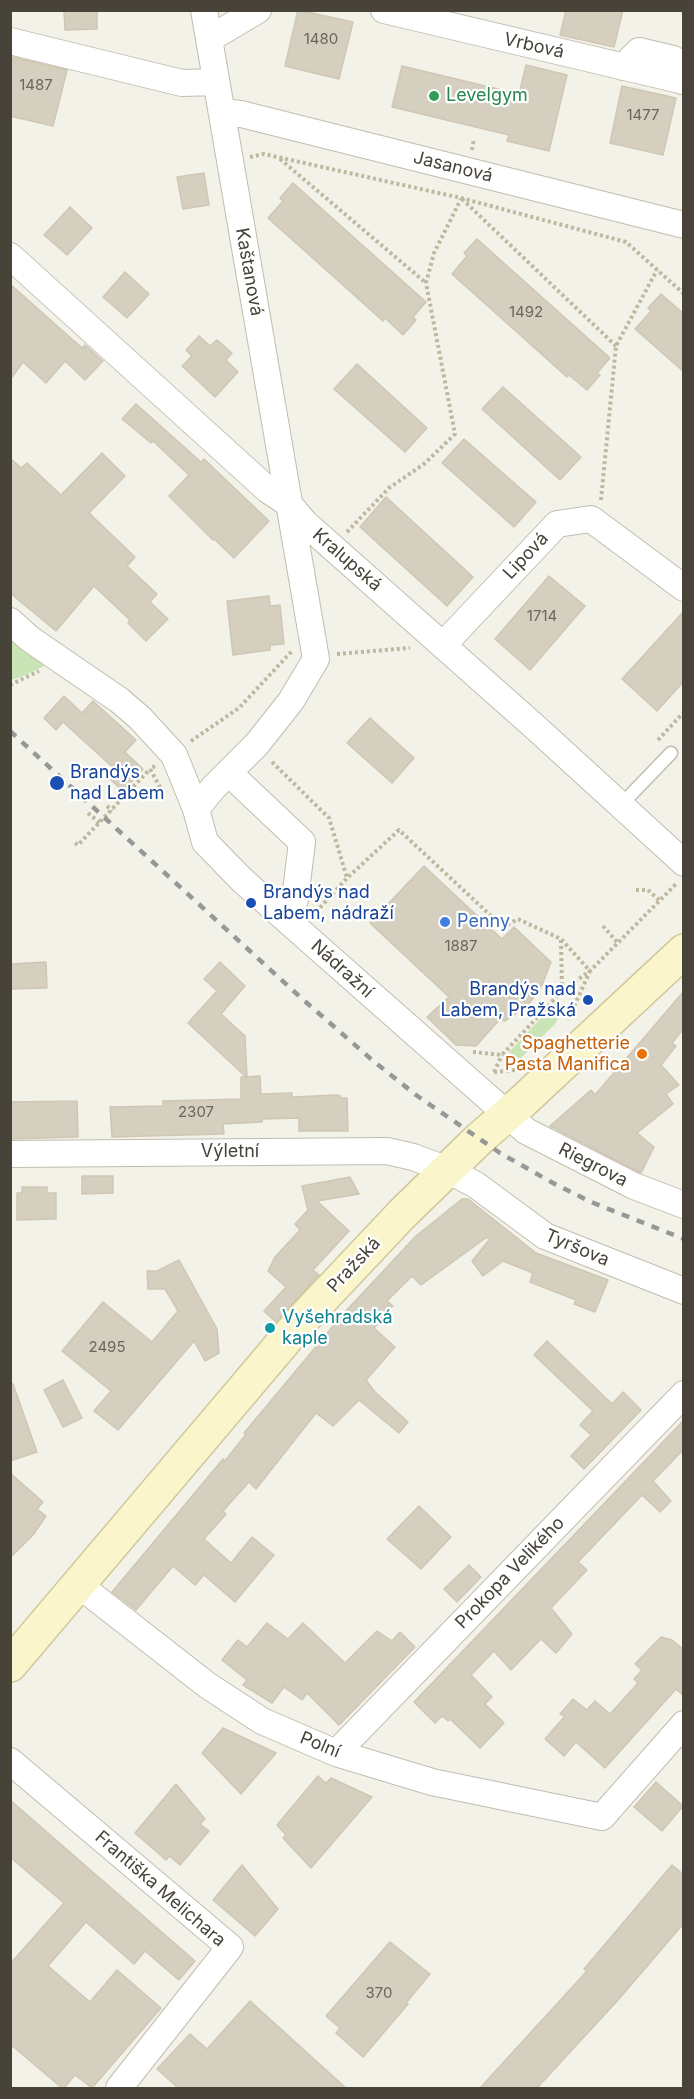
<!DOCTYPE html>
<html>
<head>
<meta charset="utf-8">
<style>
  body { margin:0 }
  #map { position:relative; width:694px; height:2099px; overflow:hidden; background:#f3f2e9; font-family:Inter,sans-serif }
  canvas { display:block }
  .frame { position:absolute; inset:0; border:12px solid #474338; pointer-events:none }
</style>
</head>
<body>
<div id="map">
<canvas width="694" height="2099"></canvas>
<div class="frame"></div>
</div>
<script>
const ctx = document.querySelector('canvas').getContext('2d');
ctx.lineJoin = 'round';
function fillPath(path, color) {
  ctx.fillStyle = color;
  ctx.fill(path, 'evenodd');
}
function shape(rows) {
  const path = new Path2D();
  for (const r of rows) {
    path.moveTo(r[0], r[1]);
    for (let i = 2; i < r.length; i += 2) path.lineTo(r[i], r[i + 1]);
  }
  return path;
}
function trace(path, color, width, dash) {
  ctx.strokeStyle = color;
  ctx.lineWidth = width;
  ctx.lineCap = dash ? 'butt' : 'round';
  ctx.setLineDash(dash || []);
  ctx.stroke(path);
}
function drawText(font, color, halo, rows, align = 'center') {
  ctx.font = font + ' Inter,sans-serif';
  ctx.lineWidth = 4.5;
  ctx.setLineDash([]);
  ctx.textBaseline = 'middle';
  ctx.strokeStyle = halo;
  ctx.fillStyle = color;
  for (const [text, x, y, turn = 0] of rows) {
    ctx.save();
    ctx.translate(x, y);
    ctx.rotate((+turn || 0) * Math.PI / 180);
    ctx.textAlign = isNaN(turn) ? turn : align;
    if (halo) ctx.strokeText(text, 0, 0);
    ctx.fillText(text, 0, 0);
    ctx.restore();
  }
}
const green = shape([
  [10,638,45,664,44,666,21,677,11,680],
  [555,1003,562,1004,564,1009,555,1024,519,1060,512,1060,509,1057,509,1052]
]);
const building = shape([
  [64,10,97,10,97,29,65,30,64,10],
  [298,10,353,22,339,79,285,66,298,10],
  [566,10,623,10,614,47,560,35,566,10],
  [13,57,67,70,53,126,10,116,10,68,13,57],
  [526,65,567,75,549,151,507,141,509,135,392,107,402,66,519,94,526,65],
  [622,86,676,98,663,155,610,143,622,86],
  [204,173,209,205,183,209,177,177,204,173],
  [293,183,426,302,413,317,416,320,403,335,385,318,383,321,268,218,283,201,280,198,293,183],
  [70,207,92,228,67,255,44,235,70,207],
  [477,239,610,358,597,373,600,375,587,390,569,375,567,377,452,274,467,256,464,253,477,239],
  [125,272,149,294,127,318,103,297,125,272],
  [10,284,82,348,85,345,103,361,85,380,65,361,46,383,23,362,10,380,10,284],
  [661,294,684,314,684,372,635,329,651,311,648,308,661,294],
  [199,336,210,346,217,340,232,353,226,360,238,372,215,397,182,366,192,356,186,350,199,336],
  [357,364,427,428,405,452,334,389,357,364],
  [503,387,581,457,560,480,482,409,503,387],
  [136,404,201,462,204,459,269,521,234,558,214,539,213,540,169,496,189,475,153,441,151,443,122,419,136,404],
  [464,439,536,502,514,527,442,463,464,439],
  [102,453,125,476,89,513,135,557,127,566,157,594,150,602,168,619,146,641,128,623,130,620,94,586,56,631,10,593,10,458,21,468,27,463,61,495,102,453],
  [386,497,473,577,447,606,360,527,386,497],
  [549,576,585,606,530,670,495,639,549,576],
  [269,596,270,606,280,605,284,644,270,645,270,650,233,655,227,601,269,596],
  [684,611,684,681,657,711,622,679,684,611],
  [64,696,82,713,93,701,136,740,125,752,143,769,123,791,111,780,118,772,63,722,56,730,44,718,64,696],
  [370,718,414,758,392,783,347,743,370,718],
  [424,866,502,939,514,927,551,962,542,985,529,1004,505,1021,500,1019,476,1046,456,1045,427,1017,449,997,370,923,424,866],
  [46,962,47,988,10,989,10,964,46,962],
  [220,962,245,986,221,1014,245,1036,247,1077,260,1076,261,1094,292,1093,292,1097,337,1095,340,1096,341,1098,347,1098,348,1131,299,1131,299,1118,262,1119,262,1122,223,1124,224,1134,112,1137,110,1107,163,1106,163,1101,241,1099,241,1077,246,1077,188,1023,217,991,204,979,220,962],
  [684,991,684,1028,672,1043,676,1046,661,1065,679,1085,666,1094,673,1104,637,1133,654,1147,641,1173,550,1126,591,1090,595,1095,684,991],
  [77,1101,78,1137,10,1139,10,1102,77,1101],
  [82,1176,113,1176,113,1193,82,1194,82,1176],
  [350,1177,359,1194,317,1201,349,1231,313,1270,319,1275,276,1322,264,1311,286,1287,268,1271,275,1257,300,1230,295,1224,308,1210,302,1186,350,1177],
  [22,1187,47,1187,47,1193,56,1193,56,1219,17,1220,17,1193,22,1193,22,1187],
  [462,1199,468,1199,536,1253,608,1280,595,1312,574,1304,576,1300,530,1282,533,1273,503,1261,483,1276,472,1261,489,1240,487,1237,421,1285,412,1276,387,1301,393,1306,382,1314,384,1316,374,1328,395,1347,366,1380,375,1392,408,1422,399,1433,359,1400,333,1426,316,1413,256,1489,249,1482,223,1511,226,1514,204,1539,231,1563,252,1537,274,1555,235,1602,204,1575,195,1585,173,1566,136,1610,112,1592,223,1459,225,1461,246,1434,244,1433,344,1313,416,1236,462,1199],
  [179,1260,217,1329,219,1353,205,1361,194,1341,118,1430,94,1411,111,1391,62,1351,103,1302,152,1342,178,1311,165,1289,148,1289,147,1271,157,1271,179,1260],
  [547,1341,612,1404,623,1392,641,1410,584,1469,571,1456,591,1435,580,1425,593,1411,534,1355,547,1341],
  [63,1380,82,1418,63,1427,44,1390,63,1380],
  [10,1384,13,1384,37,1452,10,1461,10,1384],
  [684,1420,684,1449,653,1481,671,1501,660,1512,642,1495,578,1562,587,1570,551,1608,572,1634,556,1653,541,1639,511,1670,494,1651,471,1675,492,1697,485,1704,504,1723,480,1748,450,1719,448,1721,442,1716,435,1723,414,1702,684,1420],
  [10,1473,43,1502,37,1509,46,1516,33,1535,10,1558,10,1473],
  [419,1506,451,1537,421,1569,387,1539,419,1506],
  [469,1565,481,1577,457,1602,444,1589,469,1565],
  [267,1623,288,1639,303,1623,345,1663,377,1631,392,1641,400,1632,415,1647,339,1725,307,1693,302,1700,284,1687,272,1703,243,1685,247,1680,222,1660,238,1640,247,1647,267,1623],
  [661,1637,672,1640,684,1650,684,1696,676,1689,605,1768,576,1742,564,1756,545,1739,565,1716,560,1714,573,1699,587,1710,595,1701,610,1714,638,1683,634,1679,642,1670,635,1664,661,1637],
  [223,1728,276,1753,241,1794,202,1753,223,1728],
  [318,1776,326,1783,331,1778,372,1797,311,1868,283,1838,286,1835,277,1825,318,1776],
  [656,1782,683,1806,662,1831,634,1807,656,1782],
  [176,1784,205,1819,200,1824,209,1831,180,1865,169,1856,166,1860,135,1833,176,1784],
  [10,1800,195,1961,179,1980,145,1951,134,1964,86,1922,48,1966,90,2002,117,1970,161,2008,92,2088,75,2075,64,2088,62,2088,10,2044,10,1964,64,1903,10,1857,10,1800],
  [242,1865,278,1909,255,1936,213,1900,242,1865],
  [672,1865,684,1875,684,1923,619,1999,537,2088,480,2088,587,1971,584,1969,672,1865],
  [390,1942,430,1974,406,2003,408,2004,363,2057,336,2033,340,2028,326,2016,390,1942],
  [250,2001,346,2088,178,2088,157,2069,190,2034,207,2049,250,2001]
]);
const path = shape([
  [472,150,474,139],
  [250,157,264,154,461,198,626,242,684,294],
  [280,159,426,283],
  [462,199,616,346],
  [601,500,616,346,657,270],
  [347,532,389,488,424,464,455,434,426,283,434,253,461,199],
  [337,654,410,648],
  [10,685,39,671],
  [658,740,684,712],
  [191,741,239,708,292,651],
  [272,762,329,818,347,878],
  [155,766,150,769,161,789],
  [107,806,112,811],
  [88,813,100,823],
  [75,843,78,845,150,769],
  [636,890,648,890,659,900],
  [316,912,347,878,399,830,503,927,518,919,561,939,590,971,568,1020],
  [603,926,618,943],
  [561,940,562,991],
  [473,1052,502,1055,562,991,590,971,677,883],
  [494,1072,516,1070],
  [494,1072,502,1055]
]);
const service = shape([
  [620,806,671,753]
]);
const minor = shape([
  [204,10,316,659,291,701,257,744,214,787,196,809,205,842,242,880,288,921,526,1131,634,1186,684,1205],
  [384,10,684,81],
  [209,39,258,10],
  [10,41,182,83,216,82],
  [623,67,639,51,673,59,682,81],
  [222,112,241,114,684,225],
  [10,256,268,490,289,504,305,523,535,727,684,863],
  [10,621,30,639,119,700,140,718,174,755,196,809],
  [443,645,557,524,591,519,684,588],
  [229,773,302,842,295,899,288,921],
  [10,1154,387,1151,413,1157,448,1170,476,1185,545,1236,684,1291],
  [79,1585,207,1685,262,1721,336,1753,432,1782,602,1817,684,1724],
  [336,1753,684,1394],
  [10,1761,230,1947,119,2088]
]);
const secondary = shape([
  [10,1665,303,1319,402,1214,479,1139,523,1101,684,951]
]);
const rail = shape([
  [10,731,299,996,371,1059,416,1095,500,1153,553,1183,591,1202,684,1239]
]);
const markers = [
  [434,96,6,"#2e9e5b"],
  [57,783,8,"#1a4fb4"],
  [251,903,6,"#1a4fb4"],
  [445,922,6,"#3f7fe0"],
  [588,1000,6,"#1a4fb4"],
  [642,1054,6,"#e8710a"],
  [270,1328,6,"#0f9aa8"]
];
const numberNames = [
  ["1480",321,39],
  ["1487",36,85],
  ["1477",643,115],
  ["1492",526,312],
  ["1714",542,616],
  ["1887",461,946],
  ["2307",196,1112],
  ["2495",107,1347],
  ["370",379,1993]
];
const streetNames = [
  ["Vrbová",534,46,13],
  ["Jasanová",453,167,14],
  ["Kaštanová",249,272,80],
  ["Lipová",526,556,-47],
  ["Kralupská",347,560,41],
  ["Nádražní",342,969,42],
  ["Výletní",230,1152],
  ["Riegrova",593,1165,27],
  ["Tyršova",577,1248,23],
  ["Pražská",354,1265,-47],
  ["Prokopa Velikého",510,1573,-46],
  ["Polní",320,1745,22],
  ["Františka Melichara",160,1889,41]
];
const leisureNames = [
  ["Levelgym",446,96]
];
const transitNames = [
  ["Brandýs",70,773],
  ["nad Labem",70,794],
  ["Brandýs nad",263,893],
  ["Labem, nádraží",263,914],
  ["Brandýs nad",576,990,"right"],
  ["Labem, Pražská",576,1011,"right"]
];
const shopNames = [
  ["Penny",457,922]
];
const foodNames = [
  ["Spaghetterie",630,1044],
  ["Pasta Manifica",630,1065]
];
const cultureNames = [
  ["Vyšehradská",282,1318],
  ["kaple",282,1339]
];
fillPath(green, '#cae5b5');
fillPath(building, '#d4cfbf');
trace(building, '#cfc7b3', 1.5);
trace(service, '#c1bdaf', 15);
trace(minor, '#c1bdaf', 28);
trace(secondary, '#d0c89c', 36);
trace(path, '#bfb89f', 4, [3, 3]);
trace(service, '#fff', 12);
trace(minor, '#fff', 26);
trace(secondary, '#fbf5cc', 33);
trace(rail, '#979797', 4.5, [8, 8]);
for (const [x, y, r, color] of markers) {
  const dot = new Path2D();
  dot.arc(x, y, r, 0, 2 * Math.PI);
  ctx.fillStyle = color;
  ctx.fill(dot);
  trace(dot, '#fff', 2);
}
drawText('15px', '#6a665a', null, numberNames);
drawText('18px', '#474338', '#fff', streetNames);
drawText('18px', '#27864d', '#fff', leisureNames, 'left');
drawText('18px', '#164399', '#fff', transitNames, 'left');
drawText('18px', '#366cbe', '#fff', shopNames, 'left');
drawText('18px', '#c56008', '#fff', foodNames, 'right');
drawText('18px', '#0d838f', '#fff', cultureNames, 'left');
</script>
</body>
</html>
